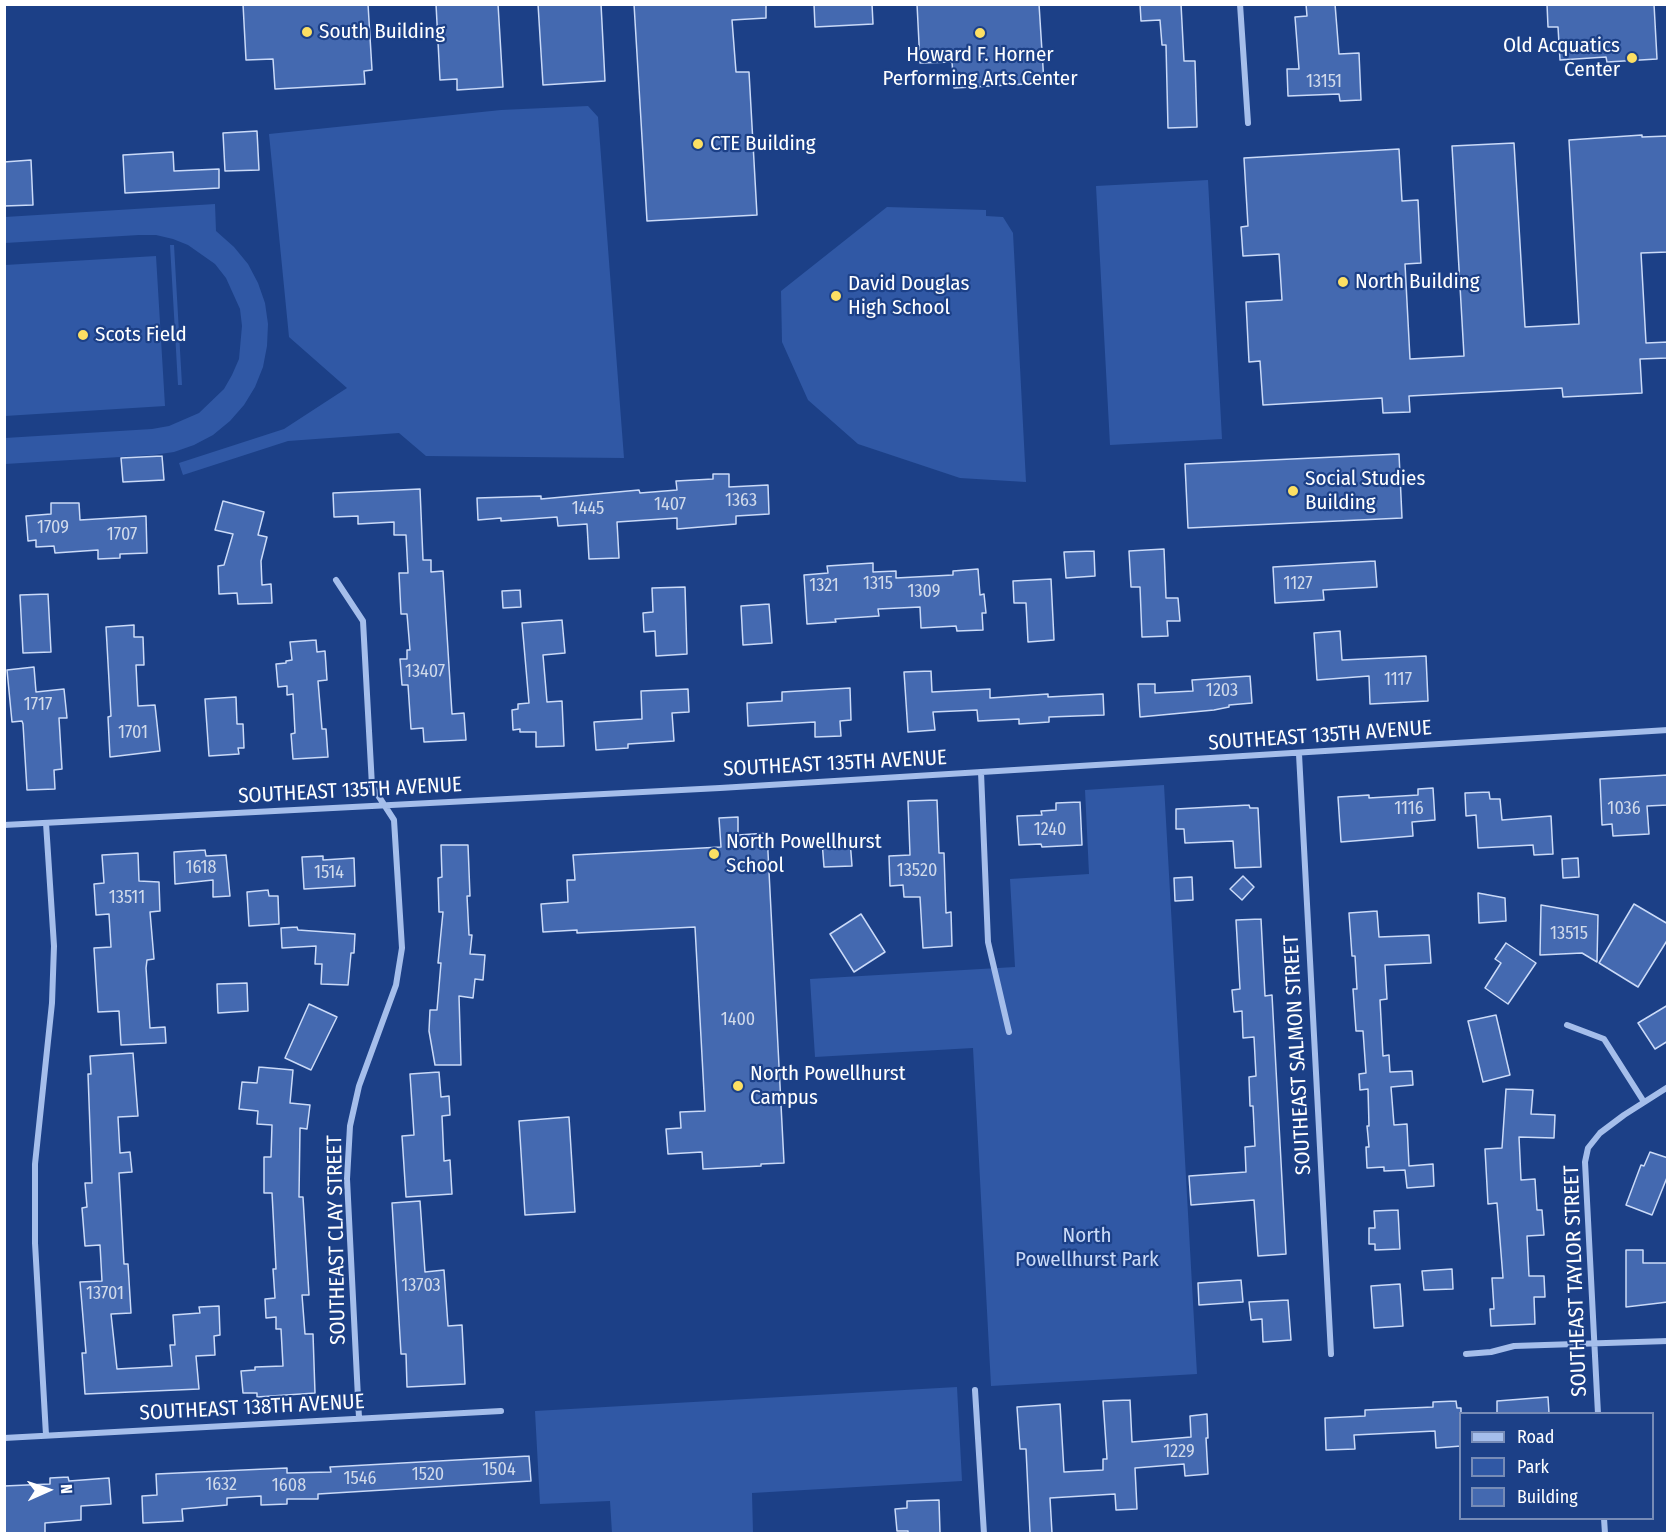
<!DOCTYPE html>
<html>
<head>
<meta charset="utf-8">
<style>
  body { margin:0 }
  #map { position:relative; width:1672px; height:1538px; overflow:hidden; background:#1c4087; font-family:"Fira Sans Condensed",sans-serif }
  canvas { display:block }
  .frame { position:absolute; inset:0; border:6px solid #fff; pointer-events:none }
  .legend { position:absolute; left:1459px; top:1412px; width:195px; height:108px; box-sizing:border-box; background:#1c4087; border:2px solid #778cb7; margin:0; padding:8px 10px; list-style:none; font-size:18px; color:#fff }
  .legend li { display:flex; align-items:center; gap:12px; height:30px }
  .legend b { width:30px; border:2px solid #778cb7 }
  .north { position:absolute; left:18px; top:1460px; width:60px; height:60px; -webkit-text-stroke:4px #1c4087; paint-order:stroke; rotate:87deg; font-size:16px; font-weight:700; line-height:24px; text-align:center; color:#fff }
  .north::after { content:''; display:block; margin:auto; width:21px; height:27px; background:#fff; clip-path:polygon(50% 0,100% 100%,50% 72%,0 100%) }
</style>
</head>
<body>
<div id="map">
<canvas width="1672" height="1538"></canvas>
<div class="frame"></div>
<ul class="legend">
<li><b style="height:8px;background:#a5beeb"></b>Road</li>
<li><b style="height:16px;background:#3058a5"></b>Park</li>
<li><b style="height:16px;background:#4469b0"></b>Building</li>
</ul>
<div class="north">N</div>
</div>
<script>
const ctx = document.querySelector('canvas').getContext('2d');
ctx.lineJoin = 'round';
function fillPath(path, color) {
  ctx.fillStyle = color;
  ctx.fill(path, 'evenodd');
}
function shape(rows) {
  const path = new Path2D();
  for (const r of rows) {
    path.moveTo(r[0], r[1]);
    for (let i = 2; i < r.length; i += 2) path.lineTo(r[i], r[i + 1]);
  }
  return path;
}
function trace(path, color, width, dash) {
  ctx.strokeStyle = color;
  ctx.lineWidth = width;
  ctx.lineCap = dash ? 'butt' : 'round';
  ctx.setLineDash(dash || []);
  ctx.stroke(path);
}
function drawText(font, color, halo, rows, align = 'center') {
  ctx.font = font + ' "Fira Sans Condensed",sans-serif';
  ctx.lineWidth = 4.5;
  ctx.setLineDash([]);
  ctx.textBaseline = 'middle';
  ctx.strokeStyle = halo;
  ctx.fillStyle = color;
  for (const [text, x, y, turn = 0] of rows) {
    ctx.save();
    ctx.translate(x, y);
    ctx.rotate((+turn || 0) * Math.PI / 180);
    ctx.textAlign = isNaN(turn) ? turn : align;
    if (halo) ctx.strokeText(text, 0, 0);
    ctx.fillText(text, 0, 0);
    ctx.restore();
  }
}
const green = shape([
  [588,106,598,117,624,458,426,456,399,433,288,441,183,475,179,463,284,429,347,388,289,337,269,134,501,110],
  [1208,180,1222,439,1110,445,1096,186],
  [215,204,216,231,234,247,248,264,258,283,265,303,268,324,267,346,263,367,255,387,244,405,230,421,213,435,194,445,174,452,153,455,5,464,5,438,152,429,169,426,199,413,224,389,232,375,239,359,242,326,240,309,226,278,215,264,188,245,173,239,156,235,139,235,5,243,5,217],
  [887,207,986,210,986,216,1003,217,1013,233,1026,482,960,478,858,444,808,400,782,342,781,291],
  [170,245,174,245,182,385,178,385],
  [156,256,165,406,5,416,5,265],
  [1164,785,1197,1374,991,1386,973,1048,815,1057,810,979,1015,967,1010,879,1089,874,1085,790],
  [957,1387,962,1481,752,1493,753,1533,612,1533,610,1501,540,1504,535,1411]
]);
const building = shape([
  [243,4,368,4,372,70,364,71,365,84,275,89,273,59,246,60,243,4],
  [436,4,498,4,503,87,457,90,457,79,440,80,436,4],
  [538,4,601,4,605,81,543,85,538,4],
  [634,4,766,4,766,18,732,20,736,72,749,72,757,215,647,221,634,4],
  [814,4,872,4,873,24,815,27,814,4],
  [917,4,1039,4,1044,83,954,88,952,62,920,63,917,4],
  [1140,4,1181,4,1184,61,1195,61,1197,127,1168,128,1166,45,1162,45,1160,20,1141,21,1140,4],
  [1306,4,1335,4,1339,54,1359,53,1361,100,1340,101,1339,94,1288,96,1287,69,1299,69,1295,17,1307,16,1306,4],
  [1547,4,1654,4,1657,59,1607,62,1606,57,1560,60,1558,27,1548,27,1547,4],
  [257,131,259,170,225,171,223,133,257,131],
  [1642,135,1642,137,1668,136,1668,252,1641,253,1646,343,1668,342,1668,358,1640,359,1642,393,1563,397,1562,388,1409,396,1410,412,1383,413,1382,398,1263,405,1260,361,1249,362,1246,302,1282,300,1279,254,1243,256,1241,227,1248,226,1244,158,1399,149,1402,201,1418,200,1421,263,1405,264,1410,359,1464,356,1452,146,1514,143,1525,327,1579,324,1569,140,1642,135],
  [173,152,174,171,219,169,219,188,125,193,123,155,173,152],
  [31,160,33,205,4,206,4,162,31,160],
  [1399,454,1402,518,1188,528,1185,464,1399,454],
  [162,456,164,480,123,482,121,458,162,456],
  [713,474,729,474,729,487,768,485,769,514,736,516,736,524,677,529,677,518,617,522,619,558,589,559,587,524,558,526,557,517,501,521,501,518,478,520,477,498,541,496,541,499,639,490,640,493,677,490,676,481,713,479,713,474],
  [420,489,423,560,431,560,431,572,443,571,452,714,464,713,466,740,424,742,423,728,411,729,408,685,402,685,400,659,407,659,407,650,410,650,407,614,401,614,399,573,408,573,406,535,394,535,394,522,358,524,358,516,334,517,333,493,420,489],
  [223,501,264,512,258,535,267,537,261,561,262,585,271,584,272,603,238,604,237,593,219,594,218,566,224,565,233,534,215,530,223,501],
  [51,503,79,503,80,520,146,516,147,553,120,554,120,558,98,559,98,550,55,553,54,546,36,547,36,540,28,541,26,516,51,514,51,503],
  [1164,549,1166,598,1178,598,1180,621,1167,621,1168,636,1142,637,1140,587,1131,587,1129,551,1164,549],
  [1094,551,1095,576,1066,578,1064,552,1094,551],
  [1375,561,1377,587,1323,590,1324,600,1275,603,1273,567,1375,561],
  [873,563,873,572,896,571,896,578,953,575,953,571,978,569,980,595,984,594,986,613,982,613,983,630,957,631,956,626,921,628,920,607,878,609,879,616,835,619,836,622,807,624,804,575,828,573,827,566,873,563],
  [1051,579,1054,640,1028,642,1026,603,1014,603,1013,581,1051,579],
  [685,587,687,654,656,656,655,631,644,632,643,613,653,612,652,588,685,587],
  [520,590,521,607,503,608,502,591,520,590],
  [48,594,51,652,23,653,20,595,48,594],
  [769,604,772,643,743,645,741,606,769,604],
  [562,620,565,653,543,655,547,702,562,701,564,746,536,747,536,732,520,732,520,729,513,730,512,710,518,709,518,704,529,703,522,623,562,620],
  [134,625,134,637,143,637,144,665,136,665,138,706,155,705,160,751,110,757,108,717,111,716,106,627,134,625],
  [1340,631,1342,660,1426,656,1428,701,1370,704,1369,676,1317,680,1314,633,1340,631],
  [316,640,317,652,325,651,327,680,318,681,322,729,326,729,328,757,293,759,291,734,295,733,293,694,287,695,287,686,278,687,276,664,286,663,286,661,292,660,290,642,316,640],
  [34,667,36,692,64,689,67,718,59,718,62,769,54,770,55,789,27,790,23,724,22,721,12,722,7,670,34,667],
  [931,671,932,692,990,689,990,698,1048,694,1048,697,1103,694,1104,715,1049,717,1049,722,1019,724,1019,719,978,721,977,710,933,712,935,730,908,732,904,672,931,671],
  [1250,676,1252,703,1229,705,1229,707,1214,710,1140,717,1138,684,1155,684,1155,693,1193,691,1192,680,1250,676],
  [850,688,851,720,840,721,841,736,815,737,815,722,748,726,747,703,782,701,782,692,850,688],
  [688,689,689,712,672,713,674,741,628,744,628,748,596,750,594,722,642,719,641,691,688,689],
  [236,697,237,724,243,724,244,748,238,748,239,754,209,756,205,699,236,697],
  [1668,775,1668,805,1647,806,1649,834,1613,836,1612,824,1602,825,1600,779,1668,775],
  [1433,788,1435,820,1412,822,1413,836,1341,842,1338,797,1369,795,1369,798,1418,795,1418,789,1433,788],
  [1489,792,1490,799,1500,799,1502,820,1551,816,1553,854,1534,855,1533,845,1478,848,1476,815,1466,816,1465,793,1489,792],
  [937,800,939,853,944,853,946,913,951,912,952,946,923,948,920,897,904,897,903,885,890,886,889,856,910,855,908,801,937,800],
  [1080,802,1082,845,1042,847,1041,844,1019,845,1017,816,1042,815,1041,811,1056,810,1056,803,1080,802],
  [1249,805,1250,808,1258,808,1261,867,1235,868,1233,841,1185,843,1184,829,1176,829,1176,809,1249,805],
  [738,817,738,835,767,833,784,1163,761,1164,761,1166,703,1169,702,1152,668,1154,666,1129,681,1128,680,1112,705,1111,695,927,577,933,577,930,543,932,541,904,568,902,567,880,575,880,573,855,721,847,719,818,738,817],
  [850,840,852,866,824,867,822,841,850,840],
  [441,845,468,845,470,896,467,896,469,935,472,935,470,954,485,955,483,980,475,979,473,998,459,996,461,1065,435,1065,429,1031,430,1010,437,1010,441,963,438,963,443,912,439,912,438,878,442,877,441,845],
  [205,850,206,856,226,855,230,896,213,897,213,880,175,884,174,852,205,850],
  [138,853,139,881,159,882,160,911,150,912,154,959,147,960,146,968,150,1028,165,1027,166,1043,121,1045,119,1011,98,1012,94,948,111,947,109,914,96,915,94,884,104,883,102,855,138,853],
  [323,856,323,860,354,858,355,886,304,889,302,857,323,856],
  [1578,858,1579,877,1563,878,1562,859,1578,858],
  [1243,876,1254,887,1242,900,1230,889,1243,876],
  [1192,877,1193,900,1175,901,1174,878,1192,877],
  [268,890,269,896,278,896,279,924,249,926,247,892,268,890],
  [1478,893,1505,898,1506,921,1479,923,1478,893],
  [1634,904,1668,924,1668,939,1638,987,1599,963,1634,904],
  [1541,905,1598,915,1597,962,1582,953,1540,955,1541,905],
  [1377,911,1379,937,1429,935,1431,963,1385,965,1387,999,1380,1000,1383,1056,1389,1055,1390,1072,1412,1071,1413,1085,1391,1087,1394,1125,1407,1124,1409,1166,1433,1164,1434,1186,1407,1188,1405,1170,1384,1171,1384,1167,1367,1168,1366,1147,1369,1147,1367,1126,1369,1126,1368,1089,1360,1090,1359,1074,1366,1073,1363,1031,1356,1031,1353,989,1357,989,1355,956,1352,956,1349,913,1377,911],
  [861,914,885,952,854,972,830,934,861,914],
  [1261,919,1265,996,1272,995,1286,1254,1258,1256,1254,1200,1191,1205,1189,1176,1246,1172,1245,1147,1255,1146,1253,1106,1250,1106,1249,1077,1256,1076,1254,1037,1243,1038,1242,1011,1234,1012,1232,990,1240,989,1236,920,1261,919],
  [297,927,298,930,355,934,354,953,351,953,348,985,321,984,322,964,315,964,316,946,282,948,281,928,297,927],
  [1506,943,1536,963,1508,1004,1485,988,1501,963,1495,959,1506,943],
  [247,983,248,1011,218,1013,217,984,247,983],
  [309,1004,337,1017,311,1070,285,1058,309,1004],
  [1668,1005,1668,1041,1655,1049,1638,1023,1668,1005],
  [1496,1015,1510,1075,1483,1082,1468,1021,1496,1015],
  [133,1053,138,1116,118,1117,120,1153,130,1152,132,1172,119,1173,124,1264,128,1264,131,1313,111,1314,117,1369,172,1366,170,1345,175,1345,173,1315,200,1313,199,1307,219,1306,220,1335,214,1336,215,1355,196,1356,199,1389,85,1394,82,1353,86,1353,80,1282,102,1281,100,1245,85,1246,82,1208,87,1207,85,1183,92,1183,88,1074,91,1074,90,1056,133,1053],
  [259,1067,293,1070,290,1103,310,1105,307,1129,300,1128,299,1197,303,1197,309,1295,302,1295,305,1334,313,1334,315,1393,257,1397,257,1393,243,1393,241,1371,255,1370,255,1367,283,1366,281,1329,276,1329,276,1317,266,1318,265,1299,275,1298,273,1269,276,1269,272,1193,264,1193,264,1157,271,1157,272,1125,257,1124,258,1111,239,1109,242,1082,257,1083,259,1067],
  [439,1072,441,1097,449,1096,450,1115,442,1116,444,1161,450,1160,452,1194,406,1197,402,1136,414,1135,410,1074,439,1072],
  [1506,1089,1533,1090,1531,1114,1555,1115,1554,1138,1519,1137,1521,1180,1535,1179,1537,1210,1542,1210,1544,1235,1527,1236,1529,1276,1544,1276,1545,1297,1534,1297,1535,1324,1491,1326,1490,1309,1494,1309,1492,1278,1503,1278,1497,1203,1488,1204,1485,1149,1502,1148,1506,1089],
  [569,1117,575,1212,525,1215,519,1121,569,1117],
  [1650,1152,1668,1158,1668,1175,1652,1215,1626,1205,1641,1165,1644,1166,1650,1152],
  [420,1201,425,1272,444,1270,448,1326,462,1325,465,1384,407,1387,406,1354,401,1354,392,1203,420,1201],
  [1398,1210,1400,1249,1375,1250,1375,1244,1369,1244,1369,1228,1375,1228,1374,1211,1398,1210],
  [1626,1250,1643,1250,1643,1263,1668,1263,1668,1302,1626,1307,1626,1250],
  [1452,1269,1453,1289,1424,1290,1422,1271,1452,1269],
  [1241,1280,1243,1302,1199,1305,1198,1283,1241,1280],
  [1400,1284,1403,1326,1374,1328,1371,1286,1400,1284],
  [1288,1300,1291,1340,1263,1342,1262,1319,1251,1320,1249,1302,1288,1300],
  [1548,1397,1549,1413,1497,1413,1497,1401,1548,1397],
  [1130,1400,1132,1442,1191,1437,1190,1416,1207,1414,1208,1438,1206,1438,1208,1474,1185,1476,1184,1464,1135,1468,1137,1509,1116,1510,1115,1494,1050,1498,1052,1533,1030,1533,1026,1449,1020,1449,1017,1407,1060,1404,1064,1472,1103,1470,1103,1459,1107,1459,1103,1401,1130,1400],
  [1456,1401,1457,1408,1461,1408,1461,1446,1436,1448,1435,1431,1354,1435,1355,1449,1326,1450,1325,1418,1365,1416,1365,1410,1433,1407,1433,1402,1456,1401],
  [529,1456,531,1481,318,1494,318,1499,287,1499,287,1504,261,1505,261,1496,227,1498,227,1505,182,1509,183,1521,143,1523,142,1496,157,1495,156,1474,287,1468,287,1473,331,1472,330,1467,529,1456],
  [68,1477,69,1481,109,1478,111,1504,81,1506,81,1520,45,1523,45,1533,4,1533,4,1486,50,1484,50,1478,68,1477],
  [939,1500,940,1533,908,1533,908,1531,897,1531,895,1509,907,1508,907,1501,939,1500]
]);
const street = shape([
  [1240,4,1248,123],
  [336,580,363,621,372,786,394,820,402,948,396,985,359,1086,350,1126,347,1179,359,1418],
  [1299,754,1331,1354],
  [981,772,988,942,1009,1032],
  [4,825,720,788,1668,730],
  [1567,1025,1604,1039,1644,1102],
  [1466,1354,1491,1352,1514,1346,1668,1341],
  [975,1390,984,1534],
  [1598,1414,1585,1162,1588,1148,1600,1133,1624,1115,1668,1087],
  [46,1435,35,1243,35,1164,52,1003,54,946,46,823],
  [4,1438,501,1411],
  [1604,1518,1605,1534]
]);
const markers = [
  [307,32,6,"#fcdf63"],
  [980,33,6,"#fcdf63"],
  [1632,58,6,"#fcdf63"],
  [698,144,6,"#fcdf63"],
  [1343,282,6,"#fcdf63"],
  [836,296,6,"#fcdf63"],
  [83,335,6,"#fcdf63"],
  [1293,491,6,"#fcdf63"],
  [714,854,6,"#fcdf63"],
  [738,1086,6,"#fcdf63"]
];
const numberNames = [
  ["13151",1324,82],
  ["1363",741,501],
  ["1407",670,505],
  ["1445",588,509],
  ["1709",53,528],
  ["1707",122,535],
  ["1315",878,584],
  ["1127",1298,584],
  ["1321",824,586],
  ["1309",924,592],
  ["13407",425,672],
  ["1117",1398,680],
  ["1203",1222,691],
  ["1717",38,705],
  ["1701",133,733],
  ["1116",1409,809],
  ["1036",1624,809],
  ["1240",1050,830],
  ["1618",201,868],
  ["13520",917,871],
  ["1514",329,873],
  ["13511",127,898],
  ["13515",1569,934],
  ["1400",738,1020],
  ["13703",421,1286],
  ["13701",105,1294],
  ["1229",1179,1452],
  ["1504",499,1470],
  ["1520",428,1475],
  ["1546",360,1479],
  ["1632",221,1485],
  ["1608",289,1486]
];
const poiNames = [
  ["South Building",319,32],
  ["Old Acquatics",1620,46,"right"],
  ["Center",1620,70,"right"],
  ["Howard F. Horner",980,55,"center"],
  ["Performing Arts Center",980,79,"center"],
  ["CTE Building",710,144],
  ["North Building",1355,282],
  ["David Douglas",848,284],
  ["High School",848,308],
  ["Scots Field",95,335],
  ["Social Studies",1305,479],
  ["Building",1305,503],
  ["North Powellhurst",726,842],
  ["School",726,866],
  ["North Powellhurst",750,1074],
  ["Campus",750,1098]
];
const streetNames = [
  ["SOUTHEAST 135TH AVENUE",1320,736,-4],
  ["SOUTHEAST 135TH AVENUE",835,764,-3],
  ["SOUTHEAST 135TH AVENUE",350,791,-3],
  ["SOUTHEAST SALMON STREET",1298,1055,-93],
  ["SOUTHEAST CLAY STREET",337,1240,-91],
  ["SOUTHEAST TAYLOR STREET",1576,1281,-92],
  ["SOUTHEAST 138TH AVENUE",252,1408,-3]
];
const parkNames = [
  ["North",1087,1236],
  ["Powellhurst Park",1087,1260]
];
fillPath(green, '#3058a5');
fillPath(building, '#4469b0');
trace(building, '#cadaf8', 1.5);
trace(street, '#a5beeb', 6);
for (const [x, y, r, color] of markers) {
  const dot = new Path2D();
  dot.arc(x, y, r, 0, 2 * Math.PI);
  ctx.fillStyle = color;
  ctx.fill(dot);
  trace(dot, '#1c4087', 2);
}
drawText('18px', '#d0daeb', null, numberNames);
drawText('21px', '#fff', '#1c4087', poiNames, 'left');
drawText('21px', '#fff', '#1c4087', streetNames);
drawText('21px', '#cadaf8', '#1c4087', parkNames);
</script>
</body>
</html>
